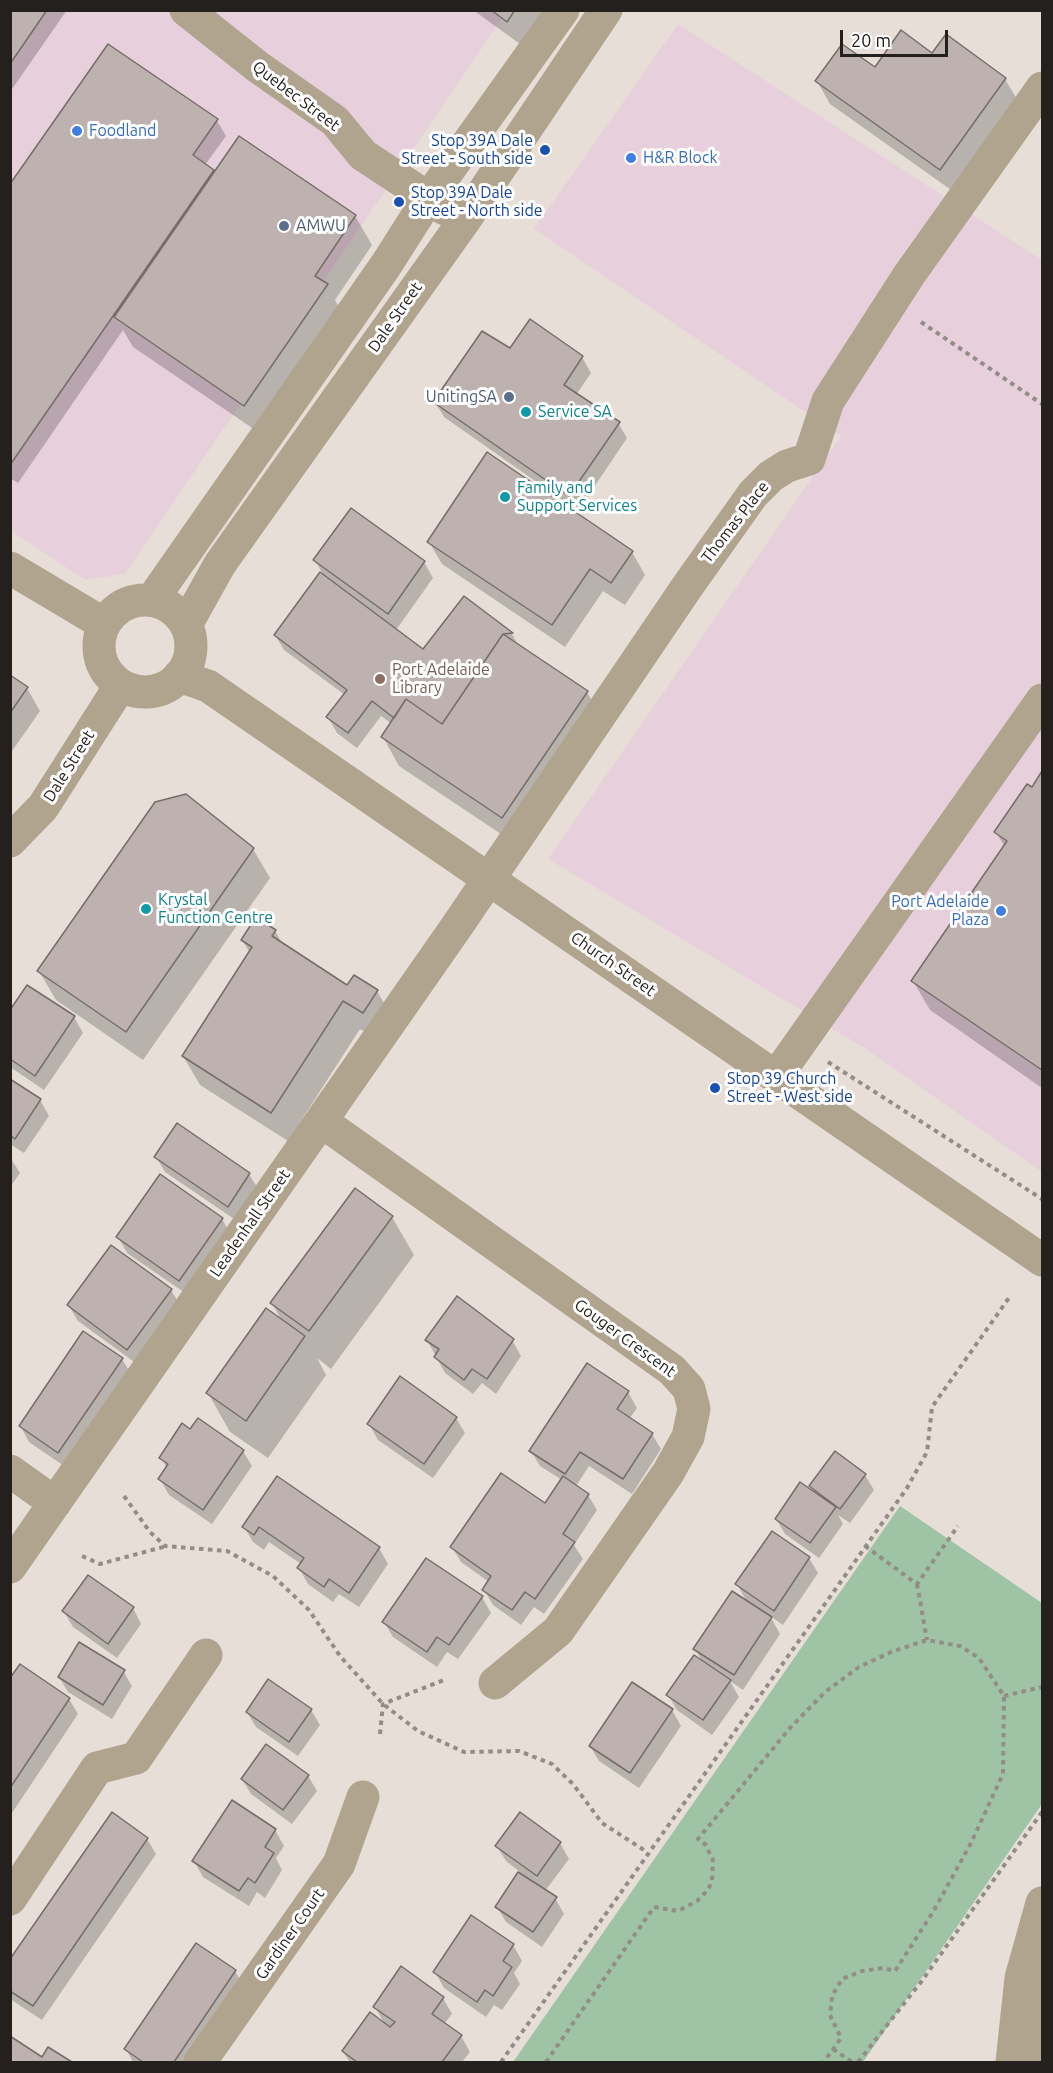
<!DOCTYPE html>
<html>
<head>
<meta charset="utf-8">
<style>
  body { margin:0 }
  #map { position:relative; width:1053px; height:2073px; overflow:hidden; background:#e7dfd7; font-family:Ubuntu,sans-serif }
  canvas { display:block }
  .frame { position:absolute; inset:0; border:12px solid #23201d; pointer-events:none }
  .scale { position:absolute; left:840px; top:30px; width:108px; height:27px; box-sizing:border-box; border:3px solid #23201d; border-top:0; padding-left:8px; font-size:18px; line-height:21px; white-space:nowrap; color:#23201d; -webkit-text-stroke:4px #fff; paint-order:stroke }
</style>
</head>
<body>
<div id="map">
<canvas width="1053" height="2073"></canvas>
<div class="frame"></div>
<div class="scale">20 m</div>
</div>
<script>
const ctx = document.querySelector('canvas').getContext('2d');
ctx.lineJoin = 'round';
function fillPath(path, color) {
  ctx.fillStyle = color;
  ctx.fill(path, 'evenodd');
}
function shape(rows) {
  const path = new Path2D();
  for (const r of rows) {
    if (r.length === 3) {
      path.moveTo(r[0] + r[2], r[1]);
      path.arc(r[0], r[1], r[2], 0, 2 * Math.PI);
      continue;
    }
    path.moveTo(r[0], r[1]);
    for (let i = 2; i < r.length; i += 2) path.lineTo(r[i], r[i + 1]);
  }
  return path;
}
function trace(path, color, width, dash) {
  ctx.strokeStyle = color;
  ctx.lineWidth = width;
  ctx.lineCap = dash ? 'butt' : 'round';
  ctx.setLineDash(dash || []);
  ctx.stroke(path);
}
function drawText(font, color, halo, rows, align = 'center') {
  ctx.font = font + ' Ubuntu,sans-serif';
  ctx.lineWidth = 6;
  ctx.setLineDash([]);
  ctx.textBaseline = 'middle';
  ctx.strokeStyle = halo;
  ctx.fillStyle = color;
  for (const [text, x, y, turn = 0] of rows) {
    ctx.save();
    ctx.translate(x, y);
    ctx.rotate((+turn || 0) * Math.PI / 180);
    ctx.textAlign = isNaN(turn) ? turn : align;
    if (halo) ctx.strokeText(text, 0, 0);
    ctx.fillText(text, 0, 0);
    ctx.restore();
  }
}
const commercial = shape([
  [10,11,507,11,125,574,85,580,11,531],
  [678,24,1042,260,1042,1172,863,1047,548,859,841,436,534,229]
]);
const green = shape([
  [900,1506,1042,1603,1042,1804,863,2062,513,2062]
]);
const shadow = shape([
  [10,10,67,10,10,92],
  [473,10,544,10,520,44],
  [108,46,217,121,226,136,205,165,215,174,355,216,372,245,335,300,343,315,261,434,133,347,123,330,18,483,10,478,10,187],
  [933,55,1005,79,1018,101,954,192,830,104,817,81],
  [530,321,582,357,591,373,576,395,618,423,627,438,578,511,444,417,435,402,510,350],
  [429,542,632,552,645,575,625,605,603,591,565,647,442,564],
  [315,560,424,562,433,578,396,630,424,651,464,598,512,634,519,647,587,692,603,721,519,846,399,766,383,737,392,724,381,716,357,748,337,733,328,717,345,695,284,650,275,635,325,578],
  [10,677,27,688,40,711,10,754],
  [1042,774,1042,1088,930,1010,913,981,1005,847,996,832],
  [253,849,270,878,143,1060,56,1000,39,971],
  [275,931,284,946,348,987,377,991,394,1020,380,1041,360,1029,288,1141,200,1085,183,1056,250,953,242,940],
  [10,1013,74,1017,83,1033,44,1090,10,1067],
  [10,1081,40,1100,49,1116,24,1153,10,1144],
  [10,1157,20,1173,10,1187],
  [156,1157,249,1174,258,1189,237,1221,165,1172],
  [392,1217,414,1255,331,1369,317,1358,326,1375,268,1458,230,1432,208,1393,282,1321,272,1303],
  [222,1219,231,1235,188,1295,127,1253,118,1237],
  [171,1290,180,1305,137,1364,78,1321,69,1306],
  [427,1340,512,1340,521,1356,496,1394,482,1383,473,1394,445,1373],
  [122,1359,131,1374,67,1468,29,1442,21,1427],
  [628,1392,637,1408,629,1419,652,1434,661,1449,632,1494,589,1466,576,1486,588,1495,597,1510,574,1545,583,1559,544,1614,534,1607,521,1625,493,1605,484,1590,489,1582,461,1562,452,1547,546,1505,562,1480,540,1466,531,1451],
  [456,1418,465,1433,433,1478,378,1440,369,1424],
  [190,1431,243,1451,252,1466,212,1524,169,1495,160,1479,167,1468,161,1458],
  [865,1475,874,1490,850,1523,838,1515,843,1524,819,1558,785,1534,776,1519,816,1495,811,1486],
  [277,1478,379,1548,388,1564,359,1607,339,1594,333,1602,308,1584,299,1568,301,1564,269,1542,264,1550,253,1542,244,1527],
  [809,1558,818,1573,783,1625,770,1616,780,1634,743,1690,730,1681,739,1697,712,1735,677,1710,668,1695,703,1663,695,1649,747,1602,737,1584],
  [482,1597,491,1613,458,1659,447,1652,437,1667,393,1637,384,1622],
  [133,1608,141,1624,117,1658,73,1627,64,1612],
  [123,1671,132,1686,112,1719,68,1692,59,1677],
  [10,1681,69,1699,78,1714,10,1816],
  [311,1710,320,1725,298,1756,256,1727,247,1712],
  [672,1710,681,1726,639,1788,599,1761,590,1746],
  [308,1776,317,1791,292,1824,251,1794,242,1779],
  [520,1814,560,1843,569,1859,545,1891,555,1898,564,1914,542,1947,506,1922,497,1907,520,1872,506,1861,497,1846],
  [275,1830,284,1846,276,1858,282,1870,265,1898,257,1892,249,1906,203,1877,194,1861],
  [147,1839,156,1854,42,2020,10,1999,10,1962],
  [472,1917,513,1945,522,1961,514,1973,520,1984,502,2010,494,2005,486,2017,444,1988,435,1972],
  [235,1971,244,1987,193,2062,133,2062,126,2049],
  [443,1998,452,2014,444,2024,461,2036,470,2052,462,2062,350,2062,343,2052,386,2026,375,2007],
  [10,2038,42,2059,49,2049,69,2062,10,2062]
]);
const building = shape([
  [10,10,47,10,10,64,10,10],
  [491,10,515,10,507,22,491,10],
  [901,30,932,53,946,34,1006,78,940,170,815,81,842,44,875,67,901,30],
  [108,44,218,119,193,155,214,170,10,465,10,184,108,44],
  [239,136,356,215,315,276,328,284,244,406,114,317,239,136],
  [530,319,583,356,564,385,620,422,569,496,433,402,482,331,510,348,530,319],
  [487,452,633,551,611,583,590,569,552,625,427,542,487,452],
  [351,508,425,561,388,614,313,560,351,508],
  [320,572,423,649,464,596,513,633,503,634,442,724,406,699,394,718,372,701,348,733,326,717,347,690,274,635,320,572],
  [503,634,588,691,502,818,381,737,406,699,442,724,503,634],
  [10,675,28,687,10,713,10,675],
  [1042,771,1042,1070,911,981,1007,841,994,832,1027,784,1032,787,1042,771],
  [186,794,254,848,126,1032,37,971,155,802,186,794],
  [256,917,276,930,272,936,347,985,354,975,378,990,363,1013,343,1001,271,1113,182,1056,252,947,241,940,256,917],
  [27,985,75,1016,35,1076,10,1059,10,1010,27,985],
  [10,1079,41,1099,15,1139,10,1135,10,1079],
  [177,1123,250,1173,228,1207,154,1157,177,1123],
  [160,1174,223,1218,179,1281,116,1237,160,1174],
  [355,1188,393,1216,309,1331,270,1303,355,1188],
  [111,1245,172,1289,127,1350,67,1305,111,1245],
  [457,1296,514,1339,487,1379,472,1369,464,1380,434,1357,439,1349,425,1340,457,1296],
  [266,1308,305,1336,246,1421,206,1393,266,1308],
  [83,1331,123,1358,58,1453,19,1426,83,1331],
  [587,1363,629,1391,617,1409,653,1433,623,1479,580,1452,565,1474,529,1451,587,1363],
  [400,1376,457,1417,424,1464,367,1424,400,1376],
  [198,1418,244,1450,203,1510,158,1479,168,1464,159,1458,182,1423,190,1429,198,1418],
  [835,1451,866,1474,840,1509,809,1486,835,1451],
  [501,1473,545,1503,563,1476,589,1494,563,1534,575,1542,535,1599,525,1592,512,1610,482,1590,491,1576,450,1547,501,1473],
  [277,1476,380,1547,349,1593,329,1579,324,1587,297,1568,304,1558,259,1527,254,1535,242,1527,277,1476],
  [800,1482,836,1507,810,1543,775,1519,800,1482],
  [772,1531,810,1557,774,1611,735,1584,772,1531],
  [426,1558,483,1596,449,1645,437,1637,427,1652,382,1622,426,1558],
  [88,1575,134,1607,108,1644,62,1611,88,1575],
  [732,1591,772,1617,734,1675,693,1649,732,1591],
  [79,1642,125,1670,103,1705,58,1677,79,1642],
  [694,1655,731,1680,703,1720,666,1695,694,1655],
  [20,1664,70,1698,10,1788,10,1678,20,1664],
  [268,1679,312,1709,289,1742,246,1712,268,1679],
  [632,1682,673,1709,630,1773,589,1746,632,1682],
  [266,1744,309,1775,283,1810,241,1779,266,1744],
  [232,1800,276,1829,265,1847,274,1853,255,1883,248,1878,239,1891,192,1861,232,1800],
  [112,1812,148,1838,33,2006,10,1991,10,1959,112,1812],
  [520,1812,561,1842,537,1876,495,1846,520,1812],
  [518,1872,557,1897,533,1932,495,1907,518,1872],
  [471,1915,514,1944,503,1961,512,1967,493,1996,485,1990,477,2002,433,1972,471,1915],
  [196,1943,236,1970,174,2062,143,2062,124,2049,196,1943],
  [401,1966,444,1997,432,2014,462,2035,442,2062,357,2062,342,2051,370,2012,390,2027,395,2022,373,2007,401,1966],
  [10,2036,42,2057,48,2047,72,2062,10,2062,10,2036]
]);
const path = shape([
  [921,322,1042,404],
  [828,1062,1042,1199],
  [124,1496,150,1532,165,1546,227,1551,273,1576,309,1610,340,1656,383,1704,418,1731,464,1752,519,1751,552,1764,573,1784,602,1823,647,1852],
  [865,1546,917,1584,958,1526],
  [82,1556,100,1564,167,1546],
  [917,1584,927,1640],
  [1004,1696,1042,1687],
  [380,1734,383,1704,444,1680],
  [833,2049,852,2062],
  [501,2062,907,1488,927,1452,932,1407,1011,1295],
  [546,2062,654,1907,678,1911,697,1901,708,1890,712,1881,713,1860,705,1844,698,1839,790,1728,825,1692,859,1667,891,1652,927,1640,960,1646,979,1658,1004,1696,1003,1774,971,1843,933,1912,895,1971,883,1968,862,1971,842,1979,832,1996,830,2015,841,2038,824,2062],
  [858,2062,921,1982,1042,1812]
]);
const minor = shape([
  [186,10,258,67,335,121,363,155,445,209],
  [10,568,104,624],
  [152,600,386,265,428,199,563,10],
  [145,646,46],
  [186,625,220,564,464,221,606,10],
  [179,676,208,686,1042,1260],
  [10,841,43,807,113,697,118,684],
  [776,1077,1042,700],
  [321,1121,672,1370,689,1389,694,1409,688,1437,668,1473,558,1631,495,1683],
  [10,1471,55,1503],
  [10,1567,457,926,687,587,753,494,771,476,787,466,809,459,828,401,909,275,1042,88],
  [10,1899,97,1768,136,1758,206,1655],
  [200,2062,339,1864,363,1797],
  [1012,2062,1021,1978,1042,1903],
  [1039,2062,1040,1973]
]);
const markers = [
  [77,131,6,"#3f7fe0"],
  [545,150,6,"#1a4fb4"],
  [631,158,6,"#3f7fe0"],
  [399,202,6,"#1a4fb4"],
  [284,226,6,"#5c6f8a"],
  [509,397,6,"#5c6f8a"],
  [526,412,6,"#0f9aa8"],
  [505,497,6,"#0f9aa8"],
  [380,679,6,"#8d6e63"],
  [146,909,6,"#0f9aa8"],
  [1001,911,6,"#3f7fe0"],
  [715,1088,6,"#1a4fb4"]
];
const streetNames = [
  ["Quebec Street",296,96,37],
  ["Dale Street",395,317,-55],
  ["Thomas Place",735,522,-52],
  ["Dale Street",69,766,-58],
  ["Church Street",613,964,35],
  ["Leadenhall Street",250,1223,-55],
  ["Gouger Crescent",625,1338,36],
  ["Gardiner Court",290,1934,-55]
];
const shopNames = [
  ["Foodland",89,131],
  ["H&R Block",643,158],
  ["Port Adelaide",989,902,"right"],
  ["Plaza",989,920,"right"]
];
const transitNames = [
  ["Stop 39A Dale",533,141,"right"],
  ["Street - South side",533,159,"right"],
  ["Stop 39A Dale",411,193],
  ["Street - North side",411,211],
  ["Stop 39 Church",727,1079],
  ["Street - West side",727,1097]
];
const serviceNames = [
  ["AMWU",296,226],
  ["UnitingSA",497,397,"right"]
];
const cultureNames = [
  ["Service SA",538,412],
  ["Family and",517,488],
  ["Support Services",517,506],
  ["Krystal",158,900],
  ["Function Centre",158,918]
];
const educationNames = [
  ["Port Adelaide",392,670],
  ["Library",392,688]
];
fillPath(commercial, '#e7cfdb');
fillPath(green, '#9fc3a5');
fillPath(shadow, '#0003');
fillPath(building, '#bdb2af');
trace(building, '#766d69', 1.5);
trace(path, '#928d87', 4, [4.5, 4.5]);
trace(minor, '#b1a48f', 33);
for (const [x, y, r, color] of markers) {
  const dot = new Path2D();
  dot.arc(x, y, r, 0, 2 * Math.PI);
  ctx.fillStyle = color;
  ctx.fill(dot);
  trace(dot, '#fff', 2);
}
drawText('16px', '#23201d', '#fff', streetNames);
drawText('16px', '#366cbe', '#fff', shopNames, 'left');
drawText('16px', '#164399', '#fff', transitNames, 'left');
drawText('16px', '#4e5e75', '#fff', serviceNames, 'left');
drawText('16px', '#0d838f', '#fff', cultureNames, 'left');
drawText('16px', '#785e54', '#fff', educationNames, 'left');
</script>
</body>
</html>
